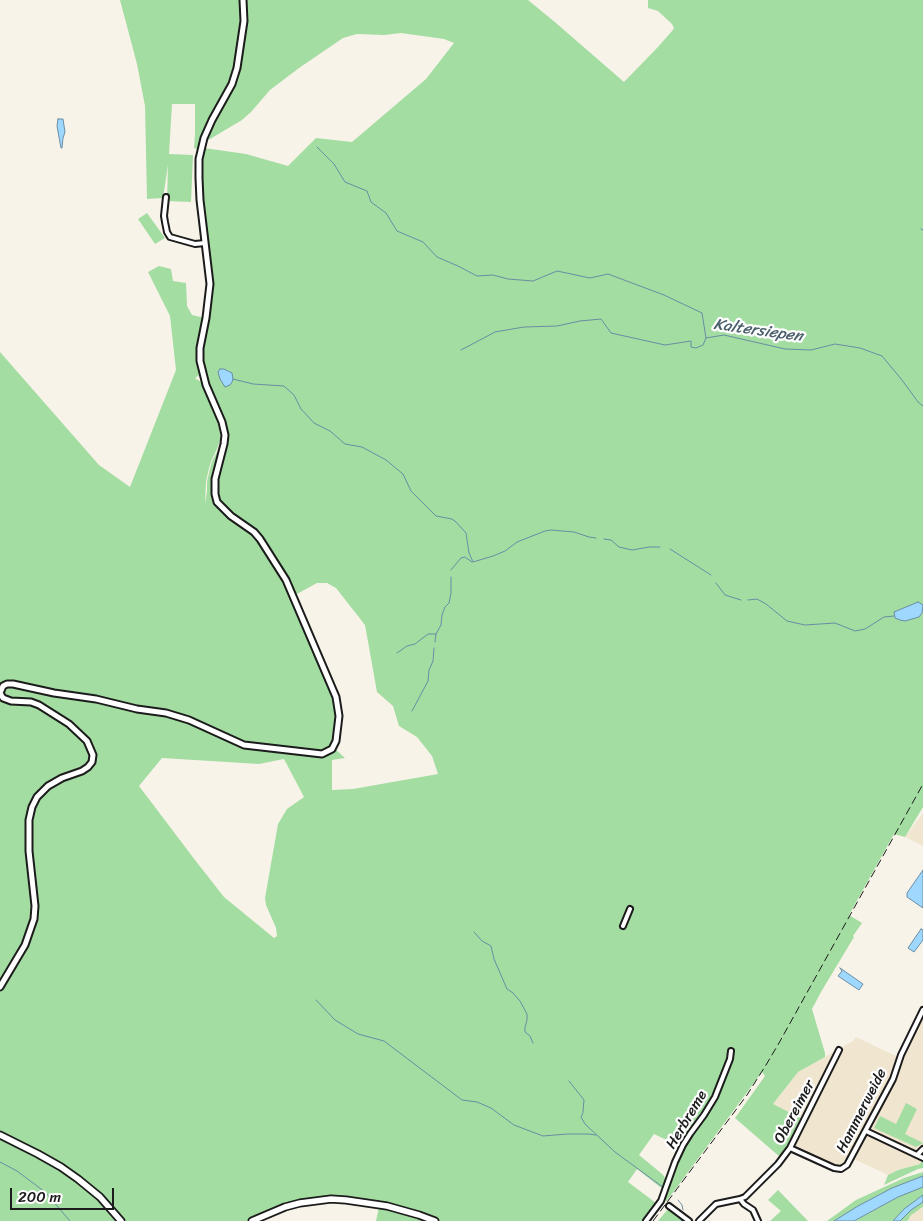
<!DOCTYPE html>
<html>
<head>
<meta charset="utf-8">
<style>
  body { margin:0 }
  #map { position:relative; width:923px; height:1221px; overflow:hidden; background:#f8f3e9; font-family:Sriracha,sans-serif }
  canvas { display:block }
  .scale { position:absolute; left:10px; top:1188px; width:104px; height:22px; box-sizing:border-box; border:2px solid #1c1c1c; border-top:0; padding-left:6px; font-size:15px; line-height:18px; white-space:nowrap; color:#1c1c1c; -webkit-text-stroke:4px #fff; paint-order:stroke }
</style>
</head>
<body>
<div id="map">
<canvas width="923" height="1221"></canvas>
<div class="scale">200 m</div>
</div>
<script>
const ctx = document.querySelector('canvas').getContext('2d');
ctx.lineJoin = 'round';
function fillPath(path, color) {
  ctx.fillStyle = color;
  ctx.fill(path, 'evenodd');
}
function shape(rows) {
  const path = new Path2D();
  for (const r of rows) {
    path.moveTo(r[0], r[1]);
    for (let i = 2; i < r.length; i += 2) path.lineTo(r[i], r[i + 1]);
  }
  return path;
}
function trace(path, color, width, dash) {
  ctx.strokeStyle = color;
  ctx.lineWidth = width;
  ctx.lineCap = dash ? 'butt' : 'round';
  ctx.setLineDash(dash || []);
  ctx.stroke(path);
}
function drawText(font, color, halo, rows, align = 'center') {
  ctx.font = font + ' Sriracha,sans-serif';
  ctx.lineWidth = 4.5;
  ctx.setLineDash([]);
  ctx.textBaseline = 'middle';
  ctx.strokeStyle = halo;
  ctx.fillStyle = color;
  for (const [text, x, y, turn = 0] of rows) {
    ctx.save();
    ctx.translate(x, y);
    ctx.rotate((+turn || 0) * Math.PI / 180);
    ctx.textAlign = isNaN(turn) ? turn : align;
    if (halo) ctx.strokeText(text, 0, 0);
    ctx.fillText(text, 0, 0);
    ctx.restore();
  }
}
const built = shape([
  [923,813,923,846,905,837],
  [923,1015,923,1158,920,1164,898,1170,888,1175,856,1160,849,1159,844,1165,837,1167,794,1148,808,1121,773,1104,798,1072,853,1041,856,1037,902,1059],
  [921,1207,923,1207,923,1221,907,1221,909,1219,910,1216]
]);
const green = shape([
  [120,0,242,0,243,18,237,63,232,78,199,148,197,149,194,148,195,133,195,104,172,104,169,154,193,155,191,202,167,201,168,165,163,198,147,199,145,106,137,64],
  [245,0,528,0,556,23,624,82,657,48,672,31,674,28,672,24,658,11,648,8,648,0,923,0,923,807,905,837,894,834,849,915,862,923,853,936,854,937,821,992,812,1009,825,1053,825,1057,798,1072,773,1104,801,1118,785,1151,780,1157,735,1118,765,1076,762,1072,666,1202,664,1196,666,1196,670,1187,670,1182,680,1154,693,1133,717,1098,733,1059,733,1051,711,1102,687,1135,680,1148,675,1144,654,1134,639,1155,661,1173,664,1176,667,1183,664,1190,637,1169,628,1182,656,1203,643,1221,376,1221,379,1207,367,1204,332,1201,300,1205,285,1209,256,1221,0,1221,0,352,99,465,130,487,176,370,170,316,148,272,159,266,171,269,173,281,186,283,187,306,192,315,205,318,196,358,201,374,195,378,204,384,216,415,221,438,217,449,212,459,209,468,206,482,205,504,207,491,207,482,210,468,213,459,220,447,222,436,221,426,200,361,210,299,207,238,201,175,204,148,246,154,288,166,316,138,352,142,426,79,454,43,444,39,401,33,384,35,357,34,343,38,299,68,270,90,251,112,242,120,205,142,210,129,233,84],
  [317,583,327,583,336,588,365,625,377,692,393,706,399,726,417,737,432,756,438,774,353,789,332,790,332,760,345,758,335,749,339,731,338,698,313,643,295,595],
  [162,758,259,764,284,759,304,797,287,809,278,824,265,898,266,905,276,928,277,936,274,938,224,897,195,860,139,786],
  [147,213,165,238,155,244,138,219],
  [906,1103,917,1109,905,1134,923,1143,916,1147,874,1128,880,1116,896,1124],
  [922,1160,923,1161,923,1168,918,1169,884,1185,888,1175,898,1170,920,1164],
  [923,1172,923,1176,892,1188,858,1206,834,1221,827,1221,856,1200,904,1178],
  [923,1187,923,1195,904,1209,893,1221,855,1221,898,1197],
  [778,1190,808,1221,770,1221,781,1211,768,1200],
  [923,1202,923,1207,921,1208,910,1216,909,1219,907,1221,900,1221,911,1210],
  [668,1209,673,1213,685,1221,658,1221]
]);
const water = shape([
  [58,119,63,119,65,132,63,138,62,148,61,148,57,126,58,119],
  [220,369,224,369,232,373,233,379,232,382,230,385,225,387,220,379,218,372,220,369],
  [918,602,923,605,922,613,919,617,905,621,900,620,895,618,894,612,918,602],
  [923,870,923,908,907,897,907,893,923,870],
  [921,929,923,930,923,940,914,952,908,948,921,929],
  [840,968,863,984,859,990,838,976,842,971,840,968],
  [923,1176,923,1187,898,1197,854,1221,834,1221,858,1206,892,1188,923,1176],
  [923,1195,923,1202,911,1210,900,1221,893,1221,904,1209,923,1195]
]);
const stream = shape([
  [317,147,334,164,345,182,367,191,371,202,386,213,397,231,423,242,437,257,458,266,477,276,493,275,508,279,533,281,557,271,590,278,608,274,664,295,702,313,706,338,724,335,785,349,811,350,835,344,860,348,882,356,902,380,918,402,923,406],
  [921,229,923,230],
  [461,350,495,332,524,327,557,326,580,321,601,319,611,333,665,345,691,341,691,347,696,348,703,345,706,338],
  [233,379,253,384,284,386,294,395,301,409,314,423,330,431,345,444,362,447,386,460,403,474,411,491,436,516,452,519,456,522,466,533,469,553,473,562,493,556,505,551,517,542,545,531,551,530,574,532,589,537,596,538],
  [604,539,611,540,619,547,632,550,649,547,660,547],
  [670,549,711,575],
  [451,570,461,558,465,557,472,562],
  [716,583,725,595,741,600],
  [748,600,757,599,766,604,787,621,805,625,835,623,855,631,865,629,884,617,894,616],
  [435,642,436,634,441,625,442,615,445,607,449,603,451,593,451,577],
  [397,653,407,646,415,644,428,634,436,634],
  [412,711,428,681,429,670,433,661,434,648],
  [474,932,482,941,491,946,494,959,507,989,513,993,520,1001,527,1014,527,1020,525,1027,525,1032,530,1036,533,1043],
  [316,1000,335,1020,358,1034,384,1041,462,1100,477,1102,491,1108,514,1125,543,1136,567,1134,588,1134,596,1135],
  [569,1081,584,1100,583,1112],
  [583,1113,581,1117,585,1124,615,1152,664,1188],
  [0,1162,17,1171,45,1192,70,1221],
  [678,1200,682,1205,683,1210],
  [681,1220,682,1221]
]);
const minor = shape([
  [166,197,164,216,165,222,167,232,170,237,195,244,205,243],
  [623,926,630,909],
  [866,1131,923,1158],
  [790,1148,834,1168,841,1169,847,1165,893,1079,901,1055,923,1010],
  [917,1155,923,1149],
  [740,1199,744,1204,753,1210,758,1221],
  [669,1206,689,1221],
  [646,1221,661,1201,675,1162,683,1145,690,1134,704,1115,715,1097,730,1059,731,1051],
  [699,1221,716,1204,740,1199,745,1197,778,1164,790,1148,839,1050]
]);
const tertiary = shape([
  [0,987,25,945,34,919,35,906,29,851,29,820,32,807,37,797,48,786,62,778,82,771,88,767,92,762,93,755,87,741,69,724,39,705,31,702,11,701,3,698,0,693,3,686,7,684,13,684,54,693,96,699,137,709,166,713,189,720,244,745,322,754,332,749,336,741,339,716,336,697,286,580,260,539,254,532,231,516,217,502,215,494,215,479,224,444,225,435,222,422,206,385,200,361,200,348,206,318,210,284,200,200,199,178,199,159,204,138,212,120,232,84,237,68,244,21,243,0]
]);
const secondary = shape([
  [0,1135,38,1154,61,1167,78,1179,100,1197,121,1221],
  [252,1221,285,1207,300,1203,331,1199,346,1200,387,1206,419,1215,435,1221]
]);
const rail = shape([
  [653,1221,747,1095,766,1065,779,1043,923,784]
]);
const streetNames = [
  ["Hammerweide",862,1111,-63],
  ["Obereimer",795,1112,-62],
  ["Herbreme",687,1120,-59]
];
const waterNames = [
  ["Kaltersiepen",758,331,8]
];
fillPath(built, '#f0e5cf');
fillPath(green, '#a3dda2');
fillPath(water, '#9ed8ff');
trace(water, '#6a8da4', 1);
trace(stream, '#6a8da4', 1);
trace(minor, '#1c1c1c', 8);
trace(tertiary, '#1c1c1c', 9);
trace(secondary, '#1c1c1c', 9);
trace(minor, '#fff', 4);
trace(tertiary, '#fff', 5);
trace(secondary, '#fff', 5.5);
trace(rail, '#1c1c1c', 1, [8, 4]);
drawText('15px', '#1c1c1c', '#fff', streetNames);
drawText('italic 16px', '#4a5e6b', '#fff', waterNames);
</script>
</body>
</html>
